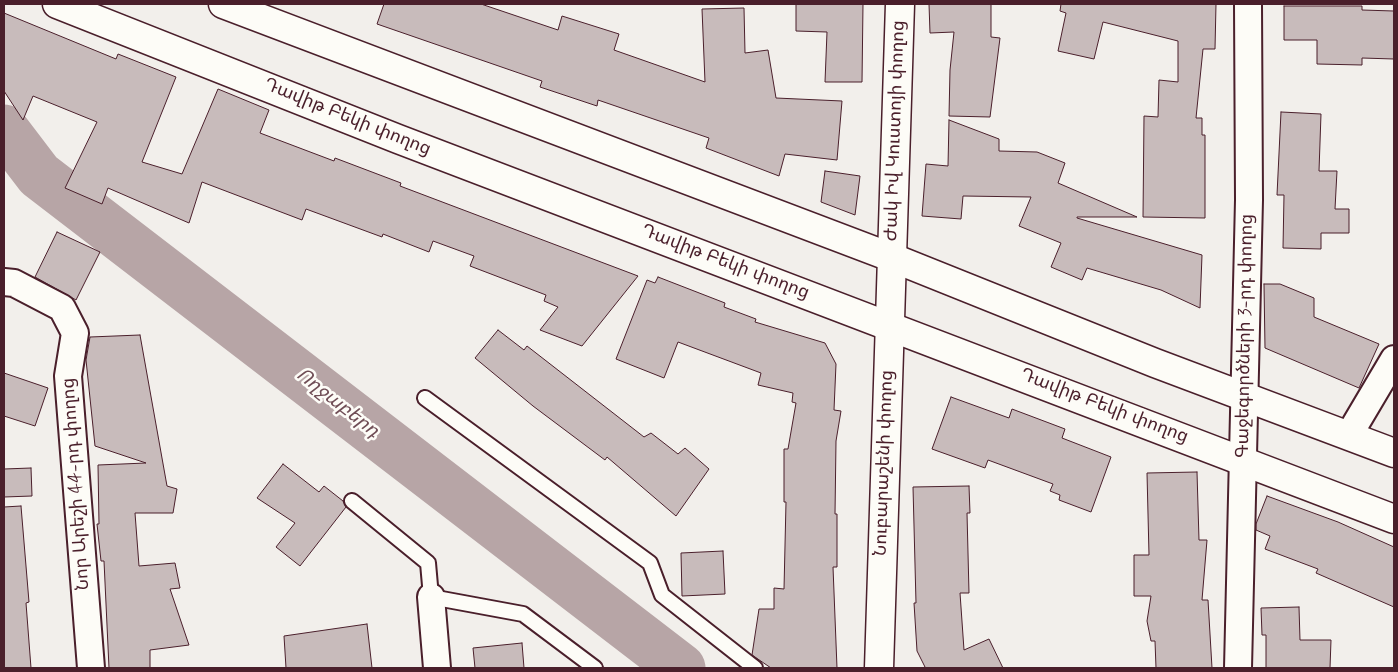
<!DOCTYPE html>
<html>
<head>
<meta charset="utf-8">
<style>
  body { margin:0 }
  #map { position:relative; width:1398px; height:672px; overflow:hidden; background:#f2efeb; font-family:Mynerve,sans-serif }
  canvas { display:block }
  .frame { position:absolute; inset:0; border:5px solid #4a1f2b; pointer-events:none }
</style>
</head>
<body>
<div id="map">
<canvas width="1398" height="672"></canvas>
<div class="frame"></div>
</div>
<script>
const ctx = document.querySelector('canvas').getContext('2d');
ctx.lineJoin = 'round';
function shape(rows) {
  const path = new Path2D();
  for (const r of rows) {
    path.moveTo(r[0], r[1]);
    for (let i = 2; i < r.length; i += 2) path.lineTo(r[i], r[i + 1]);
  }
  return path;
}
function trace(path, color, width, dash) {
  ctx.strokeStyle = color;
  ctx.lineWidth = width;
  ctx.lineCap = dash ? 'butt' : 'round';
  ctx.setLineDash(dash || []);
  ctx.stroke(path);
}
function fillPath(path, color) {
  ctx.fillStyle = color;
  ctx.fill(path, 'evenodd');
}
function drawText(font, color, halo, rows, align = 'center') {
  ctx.font = font + ' Mynerve,"Noto Sans Armenian",sans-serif';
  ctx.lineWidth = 5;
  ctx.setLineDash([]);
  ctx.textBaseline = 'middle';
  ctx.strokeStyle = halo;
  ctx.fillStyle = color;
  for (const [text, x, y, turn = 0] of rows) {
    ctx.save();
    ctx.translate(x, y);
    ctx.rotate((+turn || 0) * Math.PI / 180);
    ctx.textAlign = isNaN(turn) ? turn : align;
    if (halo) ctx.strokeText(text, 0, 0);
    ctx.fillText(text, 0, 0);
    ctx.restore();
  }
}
const river = shape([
  [4,129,39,175,681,668]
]);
const building = shape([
  [384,4,481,4,558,30,562,16,619,34,614,50,705,82,702,9,744,8,745,53,768,50,776,98,842,101,837,160,785,154,779,176,706,148,709,138,598,100,597,106,540,87,542,81,377,24,384,4],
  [796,4,863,4,862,82,825,82,827,32,796,31,796,4],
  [929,4,991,4,991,37,1000,38,990,117,949,116,950,70,954,32,930,33,929,4],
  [1061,4,1216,4,1215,49,1203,49,1196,118,1202,118,1202,135,1205,135,1205,218,1143,217,1144,116,1158,117,1159,80,1178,82,1178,41,1103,22,1094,59,1058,51,1066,13,1060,11,1061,4],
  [1284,6,1362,6,1362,10,1394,11,1394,59,1362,58,1362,65,1317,64,1317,40,1284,40,1284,6],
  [4,13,116,59,118,54,176,77,142,162,182,174,218,89,269,110,260,133,334,161,335,158,401,183,400,186,638,276,582,346,540,330,558,307,544,301,546,295,470,266,474,256,433,241,429,252,383,234,382,237,306,209,302,220,202,182,189,223,108,188,102,204,65,188,97,122,33,96,23,120,4,91,4,13],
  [1281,112,1321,114,1319,171,1337,171,1335,209,1349,209,1349,233,1321,233,1321,249,1283,248,1284,195,1277,195,1281,112],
  [949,120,999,139,999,151,1037,152,1065,163,1058,183,1137,217,1077,217,1077,218,1202,255,1200,308,1161,290,1087,268,1082,280,1051,267,1061,243,1019,226,1031,197,963,196,961,219,922,216,926,164,948,166,949,120],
  [825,171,860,176,855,215,821,202,825,171],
  [57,232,100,252,76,300,35,277,57,232],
  [658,277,725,303,724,307,756,319,755,322,825,343,836,364,834,410,841,411,836,441,835,514,837,514,837,567,833,567,837,668,771,668,752,655,759,609,774,609,774,588,784,589,786,502,784,502,784,449,788,449,796,403,792,402,793,393,758,385,761,373,678,342,664,378,616,359,647,280,655,283,658,277],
  [1264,284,1280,284,1314,298,1314,317,1379,344,1359,388,1265,348,1264,284],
  [498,330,524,350,527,346,644,437,651,433,678,454,685,448,709,469,676,516,607,457,605,460,533,406,475,358,498,330],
  [140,335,167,486,177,489,173,513,135,513,139,566,175,563,180,588,170,589,189,645,150,650,150,668,109,668,104,561,101,561,97,524,99,524,98,465,146,463,95,446,86,360,90,337,140,335],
  [4,373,48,388,35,426,4,416,4,373],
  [951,397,1009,418,1012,409,1065,429,1062,438,1111,457,1091,512,1059,500,1060,495,1050,491,1053,484,988,460,985,468,932,449,951,397],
  [283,464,319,492,324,486,343,501,346,507,300,566,276,547,295,523,257,498,283,464],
  [31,468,32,496,4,497,4,469,31,468],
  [1197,472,1199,540,1207,540,1202,600,1208,600,1212,668,1156,668,1155,641,1151,641,1147,621,1151,596,1134,596,1134,555,1149,555,1147,473,1197,472],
  [969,486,970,513,967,513,969,593,960,593,964,650,989,639,1003,668,923,668,925,667,917,651,914,603,916,603,913,487,969,486],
  [1267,496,1338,522,1394,547,1394,607,1316,573,1318,569,1265,549,1270,536,1256,530,1256,524,1267,496],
  [21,506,29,602,26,603,31,668,4,668,4,507,21,506],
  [723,551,725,594,682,596,681,553,723,551],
  [1299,607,1300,640,1331,640,1330,668,1266,668,1266,635,1262,635,1261,608,1299,607],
  [367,624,372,668,286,668,284,636,367,624],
  [522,643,524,668,475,668,473,648,522,643]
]);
const service = shape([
  [425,398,650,563,662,595,755,668],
  [352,501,428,563,431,597,523,614,595,668]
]);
const minor = shape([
  [4,282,14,283,62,308,75,333,68,376,91,668],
  [1349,435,1394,359],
  [431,597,437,668],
  [1238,668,1249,200,1248,4]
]);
const secondary = shape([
  [879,668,900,4]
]);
const primary = shape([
  [57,4,398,139,1394,519],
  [223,4,893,258,1155,363,1394,453]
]);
const streetNames = [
  ["Դավիթ Բեկի փողոց",347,118,22],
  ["Ժակ Իվ Կուստոյի փողոց",896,131,-88],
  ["Դավիթ Բեկի փողոց",725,263,21],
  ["Գաջեգործների 3-րդ փողոց",1246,336,-89],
  ["Դավիթ Բեկի փողոց",1104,407,21],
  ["Նուբարաշենի փողոց",885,463,-88],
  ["Նոր Արեշի 44-րդ փողոց",77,484,-94]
];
const waterNames = [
  ["Ողջաբերդ",337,404,38]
];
trace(river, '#b7a5a6', 49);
fillPath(building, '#c8bbbb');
trace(building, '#4a1f2b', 1);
trace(service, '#4a1f2b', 18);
trace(minor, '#4a1f2b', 30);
trace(secondary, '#4a1f2b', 31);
trace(primary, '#4a1f2b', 31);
trace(service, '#fdfcf7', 14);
trace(minor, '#fdfcf7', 26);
trace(secondary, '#fdfcf7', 28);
trace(primary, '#fdfcf7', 28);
drawText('18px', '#4a1f2b', '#fdfcf7', streetNames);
drawText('italic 19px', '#704e56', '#fdfcf7', waterNames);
</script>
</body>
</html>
